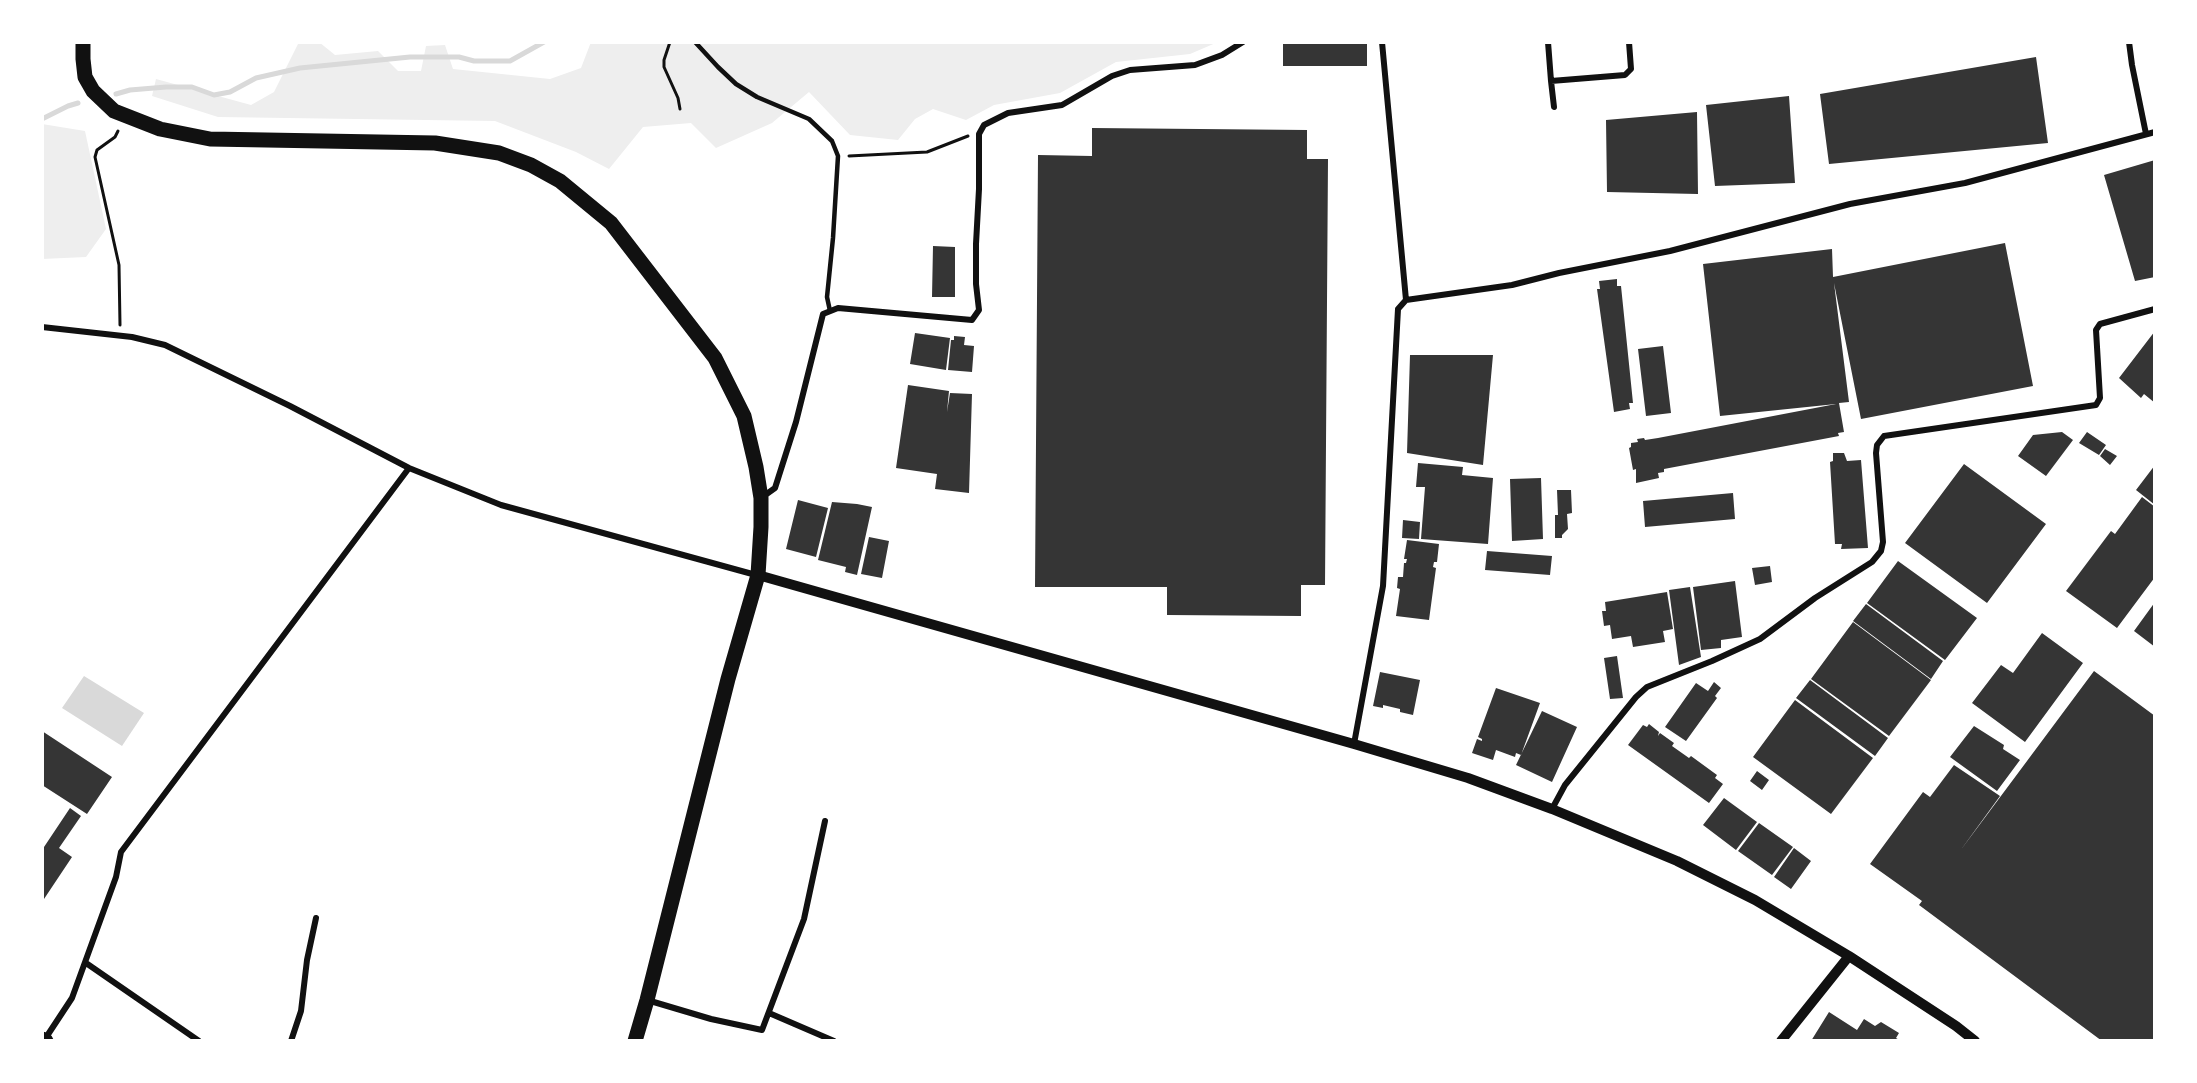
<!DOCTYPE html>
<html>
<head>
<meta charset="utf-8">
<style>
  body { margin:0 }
  #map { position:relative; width:2197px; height:1083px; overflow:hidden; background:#fff; font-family:Commissioner,sans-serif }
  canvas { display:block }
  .frame { position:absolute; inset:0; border:44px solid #fff; pointer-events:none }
</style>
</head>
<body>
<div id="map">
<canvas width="2197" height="1083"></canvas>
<div class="frame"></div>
</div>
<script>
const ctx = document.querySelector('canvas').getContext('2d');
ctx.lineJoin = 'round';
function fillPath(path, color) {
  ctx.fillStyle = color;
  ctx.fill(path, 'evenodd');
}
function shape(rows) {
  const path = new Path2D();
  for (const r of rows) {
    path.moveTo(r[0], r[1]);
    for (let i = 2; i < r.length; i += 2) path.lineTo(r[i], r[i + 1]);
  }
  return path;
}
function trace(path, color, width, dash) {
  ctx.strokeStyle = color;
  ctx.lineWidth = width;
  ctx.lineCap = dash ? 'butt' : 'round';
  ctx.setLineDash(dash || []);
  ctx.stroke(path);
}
const green = shape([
  [299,42,319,42,335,55,378,51,398,71,421,71,426,46,445,45,453,69,550,79,581,68,591,42,1218,42,1190,54,1116,62,1060,93,994,105,966,120,933,109,915,119,898,140,850,135,809,92,772,123,716,148,691,123,643,127,609,169,576,152,495,121,218,117,152,96,156,79,251,105,274,92],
  [42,124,85,131,106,229,86,257,42,259]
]);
const water = shape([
  [84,676,144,713,122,746,62,708]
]);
const stream = shape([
  [116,94,130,90,166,87,192,87,214,95,230,92,256,78,300,68,410,57,459,57,474,61,510,61,544,42],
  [42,119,68,106,78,103]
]);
const building = shape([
  [1283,42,1367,42,1367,66,1283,66],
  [2036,57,2048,143,1829,164,1820,94],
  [1789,96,1795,183,1715,186,1706,105],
  [1697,112,1698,194,1607,192,1606,120],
  [1092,128,1307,130,1307,159,1328,159,1325,585,1301,585,1301,616,1167,615,1167,587,1035,587,1038,155,1092,156],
  [2155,160,2155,277,2135,281,2104,175],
  [2005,243,2033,386,1861,419,1834,283,1849,402,1839,403,1844,432,1838,433,1839,436,1664,469,1664,472,1658,473,1659,478,1636,483,1636,469,1633,470,1629,448,1631,447,1631,443,1638,442,1637,439,1644,438,1645,440,1658,438,1836,404,1720,416,1703,264,1832,249,1833,277],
  [933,246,955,247,955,297,932,297],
  [1617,279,1617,286,1621,286,1633,403,1629,403,1630,409,1614,412,1597,289,1600,289,1599,281],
  [2155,331,2155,403,2144,394,2141,398,2119,378],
  [915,333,950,338,946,370,910,364],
  [954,336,965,337,964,345,974,346,972,372,948,370,951,340,954,340],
  [1663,346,1671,413,1646,416,1638,349],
  [1410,355,1493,355,1483,465,1407,453],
  [908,385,949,391,947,412,950,393,972,394,969,493,935,489,937,474,896,468],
  [2062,432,2073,440,2046,476,2018,456,2033,435],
  [2087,432,2106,445,2099,455,2079,443],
  [2105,449,2117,456,2110,465,2100,456],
  [1833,453,1844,453,1847,461,1861,460,1868,548,1841,549,1842,544,1835,544,1830,462,1833,461],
  [1418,463,1463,467,1462,475,1493,478,1488,544,1421,539,1425,487,1416,487],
  [1964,464,2046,524,1987,603,1905,543],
  [2155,465,2155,505,2136,490],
  [1541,478,1543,539,1512,541,1510,479],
  [1557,490,1571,490,1572,513,1567,514,1568,529,1562,535,1562,538,1555,538,1555,515,1558,515],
  [1733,493,1735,519,1645,527,1643,501],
  [2142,497,2155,507,2155,577,2117,628,2066,591,2111,531,2115,534],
  [798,500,828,508,816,557,786,549],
  [832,502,857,504,872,507,857,575,845,572,846,567,818,560],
  [1403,520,1420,522,1419,539,1402,538],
  [869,537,889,541,882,578,861,574],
  [1407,540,1439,544,1437,562,1434,562,1433,567,1436,568,1429,620,1396,616,1400,589,1397,588,1398,577,1403,577,1404,563,1406,563,1407,559,1404,559],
  [1487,551,1552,556,1550,575,1485,570],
  [1898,561,1977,618,1945,660,1867,603],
  [1770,566,1772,582,1755,585,1752,568],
  [1735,581,1742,637,1721,640,1721,648,1701,650,1693,587],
  [1690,587,1701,657,1679,665,1669,590],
  [1667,592,1673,629,1663,631,1665,642,1633,647,1631,636,1612,639,1610,625,1604,626,1602,611,1606,611,1605,602],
  [2155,602,2155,647,2134,631],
  [1866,604,1943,661,1931,679,1853,621],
  [1853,622,1931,680,1889,736,1811,679],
  [2042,633,2083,663,2025,742,1972,703,2001,665,2013,673],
  [1617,656,1623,698,1610,699,1604,658],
  [2094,671,2155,716,2155,1041,2102,1041,1919,905,1922,901,1870,864,1923,792,1930,797,1954,765,2000,796,1960,851],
  [1380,672,1420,680,1413,715,1400,712,1400,709,1383,705,1383,708,1373,706],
  [1810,680,1888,738,1875,756,1796,698],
  [1714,682,1721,688,1715,696,1717,698,1686,741,1665,727,1696,683,1708,691],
  [1496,688,1540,703,1521,755,1516,753,1515,757,1496,750,1493,760,1472,753,1477,739,1482,741,1482,739,1478,737],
  [1795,700,1873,758,1831,814,1753,757],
  [1542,711,1577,727,1552,782,1516,765],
  [1649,724,1659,732,1658,736,1660,733,1674,743,1672,746,1689,758,1691,756,1717,775,1715,778,1723,784,1709,803,1628,745,1643,725,1647,727],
  [1974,726,2004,745,2003,749,2020,760,1997,791,1950,757],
  [42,731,112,777,87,814,42,785],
  [1757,771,1769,780,1762,790,1750,781],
  [1724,798,1757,822,1736,850,1703,825],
  [70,808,81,816,59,848,72,857,42,902,42,850],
  [1759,823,1793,847,1772,875,1738,851],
  [1794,848,1811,861,1791,889,1774,877],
  [1829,1012,1857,1030,1864,1019,1875,1026,1881,1022,1899,1033,1896,1038,1901,1041,1811,1041]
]);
const path = shape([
  [670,42,664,60,664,67,678,98,680,109],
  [118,131,115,137,97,150,95,157,119,265,120,325],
  [849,156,927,152,968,136]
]);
const service = shape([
  [695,42,718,67,736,84,757,97,809,119,832,141,838,156,833,238,827,297,830,311]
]);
const minor = shape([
  [1382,42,1406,300],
  [1548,42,1551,81,1625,75,1631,69,1629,42],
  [2129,42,2132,65,2146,134],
  [1551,81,1554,107],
  [42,327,132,337,165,345,290,406,409,468,501,505,756,575],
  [761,498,775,488,796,422,823,314,838,308,972,320,979,310,976,284,976,244,979,189,979,134,984,125,1008,113,1062,105,1112,76,1130,70,1195,65,1222,55,1243,42],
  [1354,744,1383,586,1398,309,1406,300,1512,285,1559,273,1670,251,1850,204,1965,183,2155,132],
  [1552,809,1565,785,1636,697,1647,687,1712,661,1760,639,1815,598,1872,562,1881,551,1883,542,1876,453,1877,445,1884,436,2096,405,2100,398,2096,330,2100,324,2155,309],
  [86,963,199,1041],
  [647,1000,711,1019,762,1030,804,919,825,821],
  [769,1013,834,1041],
  [45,1039,72,998,116,877,121,852,409,468],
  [291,1041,301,1011,307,960,316,918]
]);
const tertiary = shape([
  [758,575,1354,744,1468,778,1552,809,1677,861,1755,900,1849,956,1956,1026,1975,1041],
  [1781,1041,1849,956]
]);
const primary = shape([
  [83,42,83,59,85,77,93,91,114,111,160,129,210,139,435,143,499,153,531,165,560,181,611,223,715,358,744,416,756,467,761,498,761,527,758,575,728,679,647,1000,635,1041],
  [42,1039,46,1041]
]);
fillPath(green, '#eee');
fillPath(water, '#d9d9d9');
trace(stream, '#d9d9d9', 5);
fillPath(building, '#353535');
trace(path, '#111', 3);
trace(service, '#111', 4.5);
trace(minor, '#111', 6);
trace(tertiary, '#111', 10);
trace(primary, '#111', 15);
</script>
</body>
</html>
